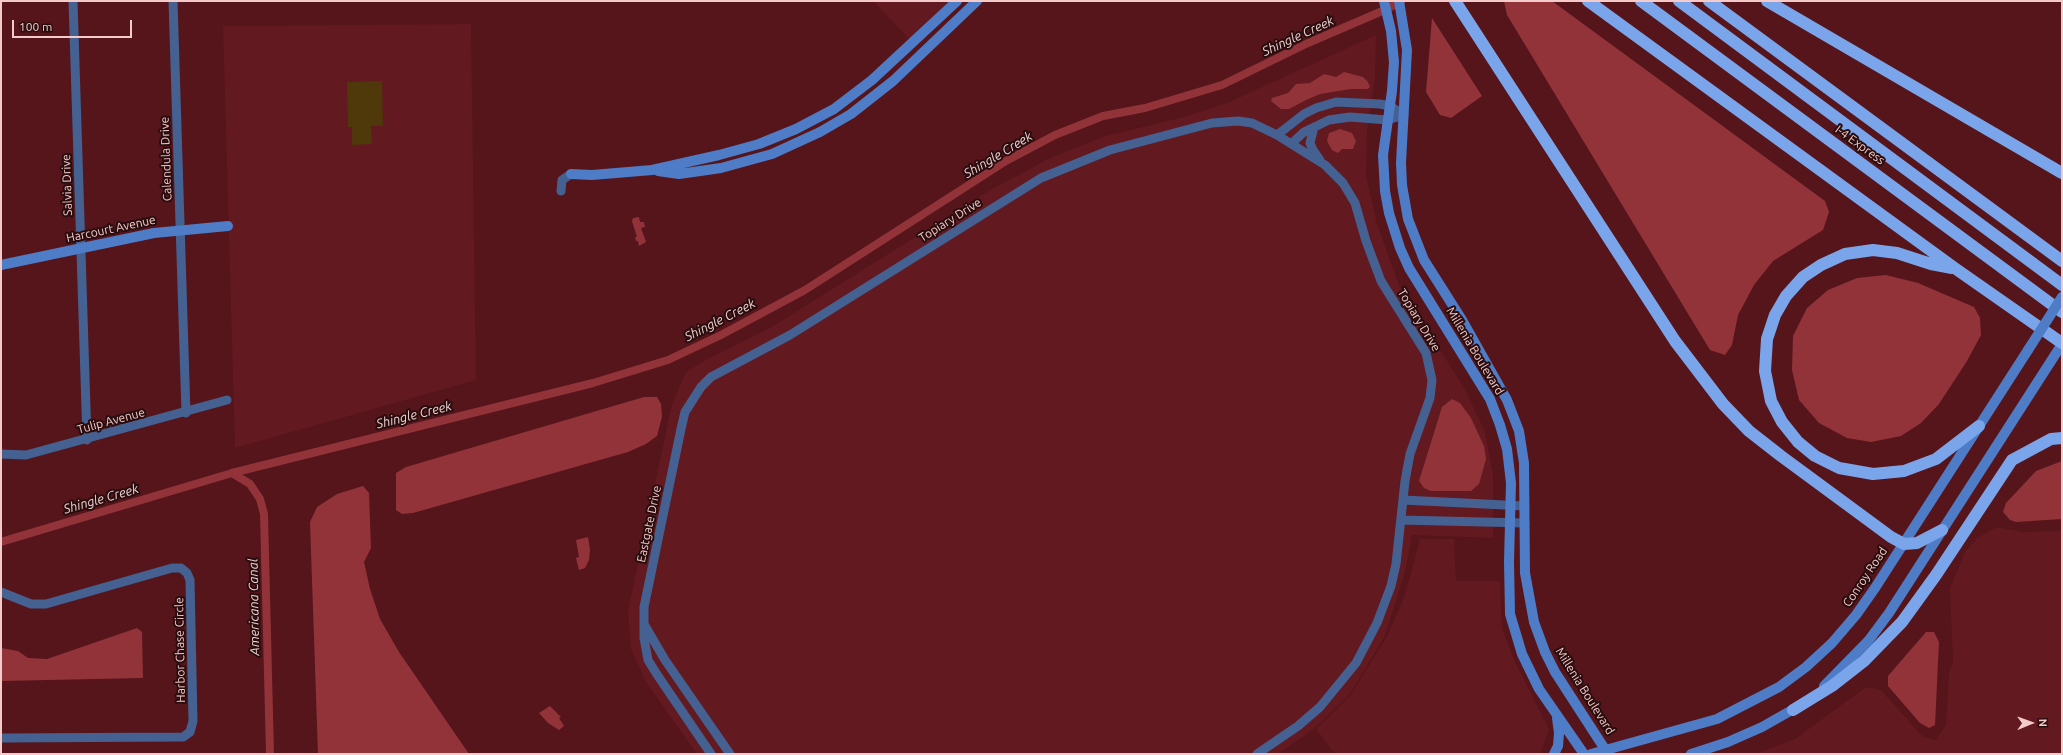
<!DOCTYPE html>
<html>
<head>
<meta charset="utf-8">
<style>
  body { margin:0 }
  #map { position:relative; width:2063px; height:755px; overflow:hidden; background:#55151b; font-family:Ubuntu,sans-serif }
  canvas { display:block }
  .frame { position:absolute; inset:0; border:2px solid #f4cbca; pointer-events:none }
  .north { position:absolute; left:2011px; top:703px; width:40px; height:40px; -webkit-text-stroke:3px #290d0e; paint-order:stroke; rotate:89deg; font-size:11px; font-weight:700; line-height:16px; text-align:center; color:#f4cbca }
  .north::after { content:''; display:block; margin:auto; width:14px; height:18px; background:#f4cbca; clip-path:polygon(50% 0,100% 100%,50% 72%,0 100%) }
  .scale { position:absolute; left:12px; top:20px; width:120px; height:18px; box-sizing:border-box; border:2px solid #f4cbca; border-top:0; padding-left:5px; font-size:12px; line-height:14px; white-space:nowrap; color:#f4cbca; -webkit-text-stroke:3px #290d0e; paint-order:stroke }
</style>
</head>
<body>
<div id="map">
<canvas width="2063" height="755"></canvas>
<div class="frame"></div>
<div class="north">N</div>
<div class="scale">100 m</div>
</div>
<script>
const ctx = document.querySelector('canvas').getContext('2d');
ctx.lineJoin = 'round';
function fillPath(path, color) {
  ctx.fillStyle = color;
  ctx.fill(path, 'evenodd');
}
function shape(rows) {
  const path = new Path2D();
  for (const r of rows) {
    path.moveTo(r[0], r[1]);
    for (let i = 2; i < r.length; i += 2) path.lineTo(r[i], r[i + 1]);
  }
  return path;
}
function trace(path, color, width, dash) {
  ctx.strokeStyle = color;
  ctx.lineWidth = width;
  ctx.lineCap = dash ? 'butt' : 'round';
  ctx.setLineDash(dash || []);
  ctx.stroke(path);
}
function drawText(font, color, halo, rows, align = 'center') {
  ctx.font = font + ' Ubuntu,sans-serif';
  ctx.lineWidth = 4;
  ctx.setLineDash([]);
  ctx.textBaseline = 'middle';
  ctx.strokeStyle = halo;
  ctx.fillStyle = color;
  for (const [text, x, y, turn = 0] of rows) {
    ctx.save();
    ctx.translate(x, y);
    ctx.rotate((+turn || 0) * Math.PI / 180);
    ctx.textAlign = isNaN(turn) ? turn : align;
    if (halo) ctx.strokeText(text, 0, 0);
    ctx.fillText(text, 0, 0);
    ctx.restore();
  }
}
const built = shape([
  [873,1,950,1,910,40],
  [471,24,476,380,235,448,223,26],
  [1376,35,1375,78,1367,131,1366,176,1377,224,1399,285,1464,388,1485,431,1493,475,1493,538,1412,535,1405,572,1385,636,1350,694,1315,728,1278,754,697,754,646,682,631,649,628,611,672,404,686,372,704,361,770,328,992,189,1052,157,1105,136,1184,117,1227,103],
  [1997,527,2022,532,2062,531,2062,754,1755,754,1795,739,1866,687,1881,690,1923,737,1936,740,1946,725,1949,672,1953,662,1950,588,1965,552,1977,538],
  [1420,539,1454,539,1456,581,1500,581,1502,628,1514,660,1549,729,1540,754,1335,754,1316,729,1350,696,1387,636,1404,598]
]);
const green = shape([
  [382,81,383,126,371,126,372,144,352,145,352,127,348,127,347,82]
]);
const water = shape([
  [1504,1,1552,1,1825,201,1829,212,1823,230,1773,261,1754,285,1738,315,1732,345,1725,355,1710,350,1507,15],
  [1432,18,1482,96,1451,118,1440,115,1426,92],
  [1344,72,1363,77,1368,82,1370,87,1367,89,1351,89,1320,94,1306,100,1289,109,1281,109,1271,101,1272,98,1288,93,1296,84,1310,83,1324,74,1336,77],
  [1340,129,1352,133,1356,141,1353,149,1342,149,1338,153,1332,150,1327,141,1329,133],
  [639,217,640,222,644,222,645,227,641,228,646,242,639,246,638,241,636,241,635,237,637,237,632,221,633,218],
  [1886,275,1918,283,1974,307,1980,318,1981,335,1967,361,1939,404,1921,423,1901,436,1871,442,1847,438,1819,423,1799,400,1792,370,1793,336,1807,308,1828,290,1857,278],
  [644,397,657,397,661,404,662,417,657,436,646,444,628,452,413,513,402,514,396,510,396,473,406,467],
  [1452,399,1460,403,1471,418,1484,446,1486,459,1479,484,1471,491,1431,491,1424,488,1419,481,1442,407],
  [2062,461,2062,519,2016,522,2010,520,2003,512,2006,503,2022,486,2036,471],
  [363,486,369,493,371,548,364,562,370,589,380,619,399,652,469,754,318,754,310,522,317,507,337,494],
  [588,537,590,550,589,560,585,568,579,570,576,558,579,557,576,540],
  [137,628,142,632,143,678,1,681,1,648,18,651,28,658,47,659],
  [1926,632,1934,632,1939,642,1935,725,1929,728,1920,723,1888,686,1888,676],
  [550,706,561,717,559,718,564,726,559,730,548,723,539,713]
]);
const canal = shape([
  [232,473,250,484,260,499,264,514,270,754],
  [1,542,232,473,593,383,668,360,721,335,805,290,1006,161,1055,135,1103,116,1145,108,1222,85,1308,43,1387,9,1401,1]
]);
const street = shape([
  [73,1,87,440],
  [173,1,186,413],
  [1314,127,1310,143,1313,150,1320,160],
  [1277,135,1304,114,1316,108,1336,102,1380,104,1390,106,1404,115],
  [1291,144,1304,132,1329,120,1350,117,1387,120,1404,115],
  [561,191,562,180,571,174],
  [1,454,26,455,227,400],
  [1403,500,1525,506],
  [1401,520,1525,523],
  [1,592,31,604,46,604,172,568,181,568,187,573,190,580,193,721,190,732,183,737,1,738],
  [644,624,665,660,730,754],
  [711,754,656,673,648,660,644,638,644,607,681,429,685,412,701,387,711,377,790,335,1041,178,1110,150,1212,123,1238,121,1252,123,1277,135,1325,165,1343,183,1355,203,1366,241,1381,281,1426,353,1432,380,1430,398,1410,454,1405,481,1396,564,1391,586,1377,623,1356,663,1320,707,1298,726,1257,754]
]);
const secondary = shape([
  [1384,1,1391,31,1394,62,1392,91,1383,155,1385,191,1389,213,1400,248,1409,268,1490,399,1500,425,1507,449,1511,483,1509,562,1510,614,1522,654,1539,689,1584,754],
  [1399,1,1407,50,1401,163,1402,185,1408,219,1424,260,1462,320,1507,400,1519,431,1524,463,1525,573,1534,622,1545,652,1555,672,1608,754],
  [658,171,679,174,721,168,772,154,820,132,851,114,893,81,977,1],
  [571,174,592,175,652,170,719,155,759,144,796,129,834,109,872,80,957,1],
  [1,265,154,233,228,226],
  [1824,686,1869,640,1889,613,2062,344],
  [1554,754,1558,746,1559,733,1557,718],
  [1591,754,1717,719,1779,687,1806,667,1832,643,1856,615,1875,588,2028,350],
  [1691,754,1728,742,1762,727,1799,706]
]);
const highway = shape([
  [1455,1,1675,341,1723,404,1749,431,1781,456,1891,537,1904,544,1917,543,1942,530],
  [1588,1,1956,269,2062,343],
  [1641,1,2062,312],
  [1679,1,2062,285],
  [1709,1,2062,261],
  [1767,1,2062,173],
  [1952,268,1931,264,1897,253,1873,250,1845,254,1821,265,1803,277,1786,296,1775,315,1767,339,1765,371,1771,401,1782,422,1798,442,1815,456,1839,468,1873,474,1904,471,1936,459,1979,426],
  [1793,710,1832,686,1864,661,1902,622,1936,575,2012,460,2051,439,2062,438]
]);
const secondaryBridge = shape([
  [2028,350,2062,297]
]);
const streetNames = [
  ["I-4 Express",1860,145,36],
  ["Calendula Drive",166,159,-92],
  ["Salvia Drive",67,185,-92],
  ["Topiary Drive",950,220,-32],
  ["Harcourt Avenue",111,229,-12],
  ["Topiary Drive",1419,320,59],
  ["Millenia Boulevard",1475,351,59],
  ["Tulip Avenue",111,421,-15],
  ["Eastgate Drive",649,524,-78],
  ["Conroy Road",1865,577,-56],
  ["Harbor Chase Circle",180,650,-91],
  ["Millenia Boulevard",1585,691,58]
];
const waterNames = [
  ["Shingle Creek",1298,36,-25],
  ["Shingle Creek",998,155,-31],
  ["Shingle Creek",720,320,-27],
  ["Shingle Creek",414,415,-14],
  ["Shingle Creek",101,499,-16],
  ["Americana Canal",254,607,-91]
];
fillPath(built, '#621920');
fillPath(green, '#4f3809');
fillPath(water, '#923339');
trace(canal, '#923339', 8);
trace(street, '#446191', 9);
trace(secondary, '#4e7cc7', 10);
trace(highway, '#7ba5eb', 12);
trace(secondaryBridge, '#4e7cc7', 10);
drawText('12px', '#f4cbca', '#290d0e', streetNames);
drawText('italic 13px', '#efd3d2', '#290d0e', waterNames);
</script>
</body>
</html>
